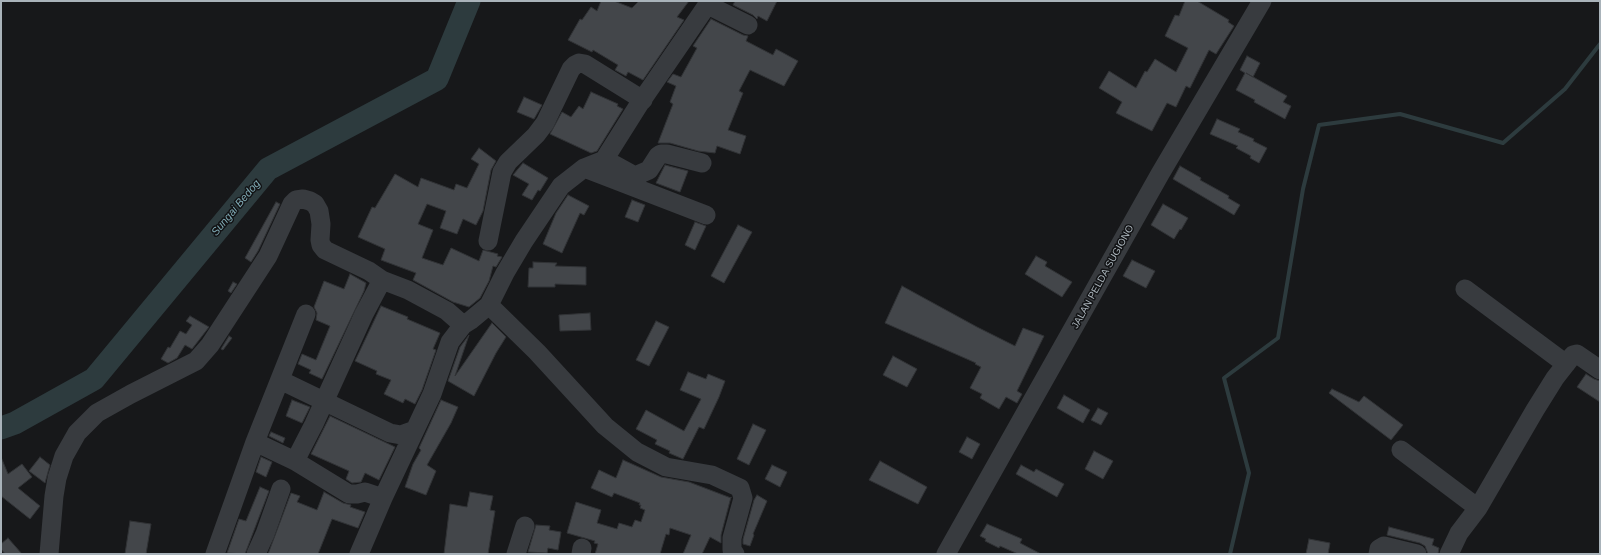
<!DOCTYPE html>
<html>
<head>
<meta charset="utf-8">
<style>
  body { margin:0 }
  #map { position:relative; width:1601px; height:555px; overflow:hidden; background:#17181a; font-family:Helvetica,sans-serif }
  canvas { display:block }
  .frame { position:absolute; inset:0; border:2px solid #a9b3ba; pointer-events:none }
</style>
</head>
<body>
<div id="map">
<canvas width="1601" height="555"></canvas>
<div class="frame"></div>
</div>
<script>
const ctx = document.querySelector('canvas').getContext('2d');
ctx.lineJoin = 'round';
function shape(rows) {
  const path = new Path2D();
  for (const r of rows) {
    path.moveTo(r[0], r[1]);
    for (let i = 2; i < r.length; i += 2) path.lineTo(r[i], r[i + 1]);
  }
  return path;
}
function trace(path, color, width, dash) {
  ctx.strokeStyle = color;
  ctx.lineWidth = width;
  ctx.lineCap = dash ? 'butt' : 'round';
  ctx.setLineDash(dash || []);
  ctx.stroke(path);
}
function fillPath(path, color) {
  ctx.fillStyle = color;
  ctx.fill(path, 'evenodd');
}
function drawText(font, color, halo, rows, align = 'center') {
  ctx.font = font + ' Helvetica,sans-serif';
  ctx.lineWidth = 3;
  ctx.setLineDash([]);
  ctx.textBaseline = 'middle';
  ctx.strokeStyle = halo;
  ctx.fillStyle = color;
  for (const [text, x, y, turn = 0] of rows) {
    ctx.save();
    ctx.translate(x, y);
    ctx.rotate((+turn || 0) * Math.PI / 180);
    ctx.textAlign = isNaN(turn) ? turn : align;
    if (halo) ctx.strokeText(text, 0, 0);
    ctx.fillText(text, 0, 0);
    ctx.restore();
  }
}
const stream = shape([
  [1230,554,1249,473,1224,378,1278,338,1303,189,1319,125,1400,114,1503,143,1565,89,1600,44]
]);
const river = shape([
  [1,428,15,423,94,379,268,169,437,79,469,1]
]);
const building = shape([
  [601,1,614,1,632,8,639,1,689,1,677,17,684,20,643,80,628,72,626,76,615,70,618,65,593,50,592,52,568,40,580,19,582,20,591,7,597,11,601,1],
  [735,1,777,1,767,21,758,16,757,19,753,15,733,5,735,1],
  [1185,1,1197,1,1229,20,1228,22,1234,26,1216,54,1209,50,1190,88,1186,86,1176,107,1167,103,1152,131,1116,113,1122,102,1099,88,1109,71,1136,88,1145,71,1147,72,1155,59,1176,72,1188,48,1165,36,1175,15,1179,16,1185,1],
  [711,19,743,35,748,36,746,41,773,55,776,49,798,61,784,86,750,70,739,91,743,93,728,130,746,136,740,154,717,146,715,153,698,151,670,143,658,143,673,104,670,102,676,86,667,82,673,74,681,77,697,48,693,46,711,19],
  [1247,56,1260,63,1253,77,1246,73,1287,96,1283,102,1291,106,1285,119,1254,102,1255,100,1236,90,1245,73,1240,70,1247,56],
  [591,92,618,104,617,106,623,109,597,151,591,153,550,134,562,112,571,117,579,106,583,109,591,92],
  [524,97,542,105,534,119,517,112,524,97],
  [1217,119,1240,129,1238,132,1254,139,1253,141,1267,148,1259,163,1250,158,1251,156,1236,148,1238,146,1210,134,1217,119],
  [479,148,496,161,491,170,483,211,476,225,463,219,457,234,440,228,446,211,427,204,418,224,433,230,422,258,443,265,451,248,479,261,483,250,498,254,497,256,502,257,496,267,493,266,489,281,480,298,469,307,453,302,413,280,416,273,381,260,385,249,358,237,372,207,375,208,395,174,418,187,421,178,454,190,456,184,467,188,479,164,471,159,479,148],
  [523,163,548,178,540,191,538,190,532,200,522,195,529,184,513,175,523,163],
  [665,165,688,171,680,192,656,183,665,165],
  [1180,166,1201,178,1200,180,1229,196,1228,198,1240,205,1234,215,1173,179,1180,166],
  [568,195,589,206,584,215,580,213,562,253,543,244,556,213,568,195],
  [632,200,645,205,638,222,625,217,632,200],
  [276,202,280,204,258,251,251,262,245,258,276,202],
  [1163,204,1188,218,1181,230,1180,229,1174,239,1151,225,1163,204],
  [695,222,706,226,695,250,685,245,695,222],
  [738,225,752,232,724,283,711,276,738,225],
  [1036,256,1047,262,1045,266,1072,282,1062,297,1025,274,1036,256],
  [1132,260,1155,271,1146,288,1123,276,1132,260],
  [533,262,557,263,555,266,586,267,586,285,555,284,555,287,528,287,529,268,533,268,533,262],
  [350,274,366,283,364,291,322,379,309,373,311,370,298,364,302,354,316,360,330,326,316,320,317,313,314,307,324,281,344,289,350,274],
  [233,282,237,284,231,293,228,291,233,282],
  [902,286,977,327,1015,346,1023,328,1044,336,1017,391,1022,394,1017,403,1006,397,999,409,980,398,982,394,970,388,981,367,975,364,976,363,885,323,902,286],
  [381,306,408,317,407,319,440,333,433,349,436,350,422,390,415,404,405,399,403,403,384,394,391,380,376,374,377,371,355,361,381,306],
  [590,313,591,330,560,331,559,315,590,313],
  [190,316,209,327,192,349,185,345,177,358,168,363,161,359,168,347,170,348,180,331,186,334,192,325,186,321,190,316],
  [656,321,669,327,649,366,636,360,656,321],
  [492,323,506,337,496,353,474,396,448,381,460,347,469,335,455,376,492,323],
  [229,336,232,338,223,350,221,349,229,336],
  [893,356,917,369,907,387,883,375,893,356],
  [688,372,706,379,708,374,725,381,719,397,704,429,699,427,683,459,669,453,670,451,655,444,657,440,636,429,646,410,684,431,701,399,680,390,688,372],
  [1586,374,1594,379,1600,381,1600,402,1577,387,1586,374],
  [1332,389,1359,402,1364,396,1403,425,1391,440,1329,393,1332,389],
  [1064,395,1090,410,1083,423,1057,408,1064,395],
  [292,400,310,407,302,423,286,416,292,400],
  [441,400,458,407,451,423,427,465,436,471,426,495,405,487,413,464,421,450,419,448,441,400],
  [1098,408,1108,413,1101,425,1091,420,1098,408],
  [330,416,395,447,379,480,365,473,361,482,352,483,346,479,349,471,311,454,330,416],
  [753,424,766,430,749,465,737,459,753,424],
  [271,432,285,438,283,443,269,436,271,432],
  [967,437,980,444,972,459,959,452,967,437],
  [1094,451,1113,461,1103,479,1085,469,1094,451],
  [1,457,8,474,22,464,32,477,18,488,40,506,30,519,1,496,1,457],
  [40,457,50,465,45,483,29,471,40,457],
  [261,457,272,462,266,477,256,472,261,457],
  [623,460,661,477,689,482,731,498,731,497,721,535,721,543,710,537,702,554,683,554,691,535,670,528,669,535,666,534,660,554,595,554,598,544,594,543,595,541,567,533,576,502,601,510,597,523,617,529,619,523,632,527,635,520,641,522,645,510,640,508,641,505,639,505,640,503,614,493,612,497,591,488,599,470,616,478,623,460],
  [880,461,927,487,918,504,869,480,880,461],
  [772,465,787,472,780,487,765,479,772,465],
  [1021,465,1034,472,1036,469,1064,484,1057,497,1016,474,1021,465],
  [260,487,269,491,245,554,227,553,239,519,246,521,260,487],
  [324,492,343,503,351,505,350,507,365,512,358,528,332,519,318,554,268,554,291,493,300,496,297,502,317,510,324,492],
  [470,492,493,496,490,510,495,511,488,554,444,554,450,504,467,507,470,492],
  [757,495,767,501,753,534,754,535,750,546,743,544,743,539,754,500,757,495],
  [130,521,151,524,146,554,125,554,130,521],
  [987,524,1022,539,1020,543,1041,554,1018,554,1000,546,999,548,985,541,986,539,980,536,987,524],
  [536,525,550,526,549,530,561,532,558,550,548,548,547,553,528,552,536,525],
  [1389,527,1434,539,1432,545,1439,548,1438,554,1428,554,1425,546,1420,543,1387,535,1389,527],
  [8,538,22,554,5,554,1,549,1,544,8,538],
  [1309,539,1330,543,1328,554,1306,554,1309,539]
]);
const minor = shape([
  [708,5,748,25],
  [615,165,635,176,649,170,658,156,661,154,667,154,702,163],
  [584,168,706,215],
  [488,241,502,172,508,162,536,135,545,123,571,69,575,65,579,63,585,64,643,100],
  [1465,289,1566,364],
  [489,305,537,352,605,426,637,452,666,467,712,475,740,488,743,498,732,538,732,550,735,554],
  [280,380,390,433,401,435,415,430],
  [255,442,295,461,349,494,357,494,365,492,383,498],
  [1401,450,1478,508],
  [295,461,314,424,364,314,382,280],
  [49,554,54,496,57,478,64,456,77,433,97,413,131,394,196,361,210,345,268,256,292,204,296,200,303,199,310,201,315,204,319,211,321,224,320,240,321,245,325,250,369,271,382,280,408,290,447,311,463,325],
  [215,554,255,442,306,314],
  [256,554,265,534,281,489],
  [359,554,383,498,432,394,450,342,463,325,471,320,489,305,505,273,524,241,561,186,584,168,604,160,638,106,710,1],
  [516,554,525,526],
  [581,554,582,548],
  [946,554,1160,174,1262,1],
  [1378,554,1379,549,1384,546,1417,554],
  [1449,554,1459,533,1478,508,1535,410,1555,378,1573,355,1577,354,1600,370]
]);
const streetNames = [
  ["JALAN PELDA SUGIONO",1103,277,-61]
];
const waterNames = [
  ["Sungai Bedog",236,208,-50]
];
trace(stream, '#2d3b3e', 4);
trace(river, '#2d3b3e', 23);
fillPath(building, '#43464a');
trace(building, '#313336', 1);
trace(minor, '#383b3f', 19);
drawText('10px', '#a9b3ba', '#121315', streetNames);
drawText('italic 11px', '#80abb5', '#121315', waterNames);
</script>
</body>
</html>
